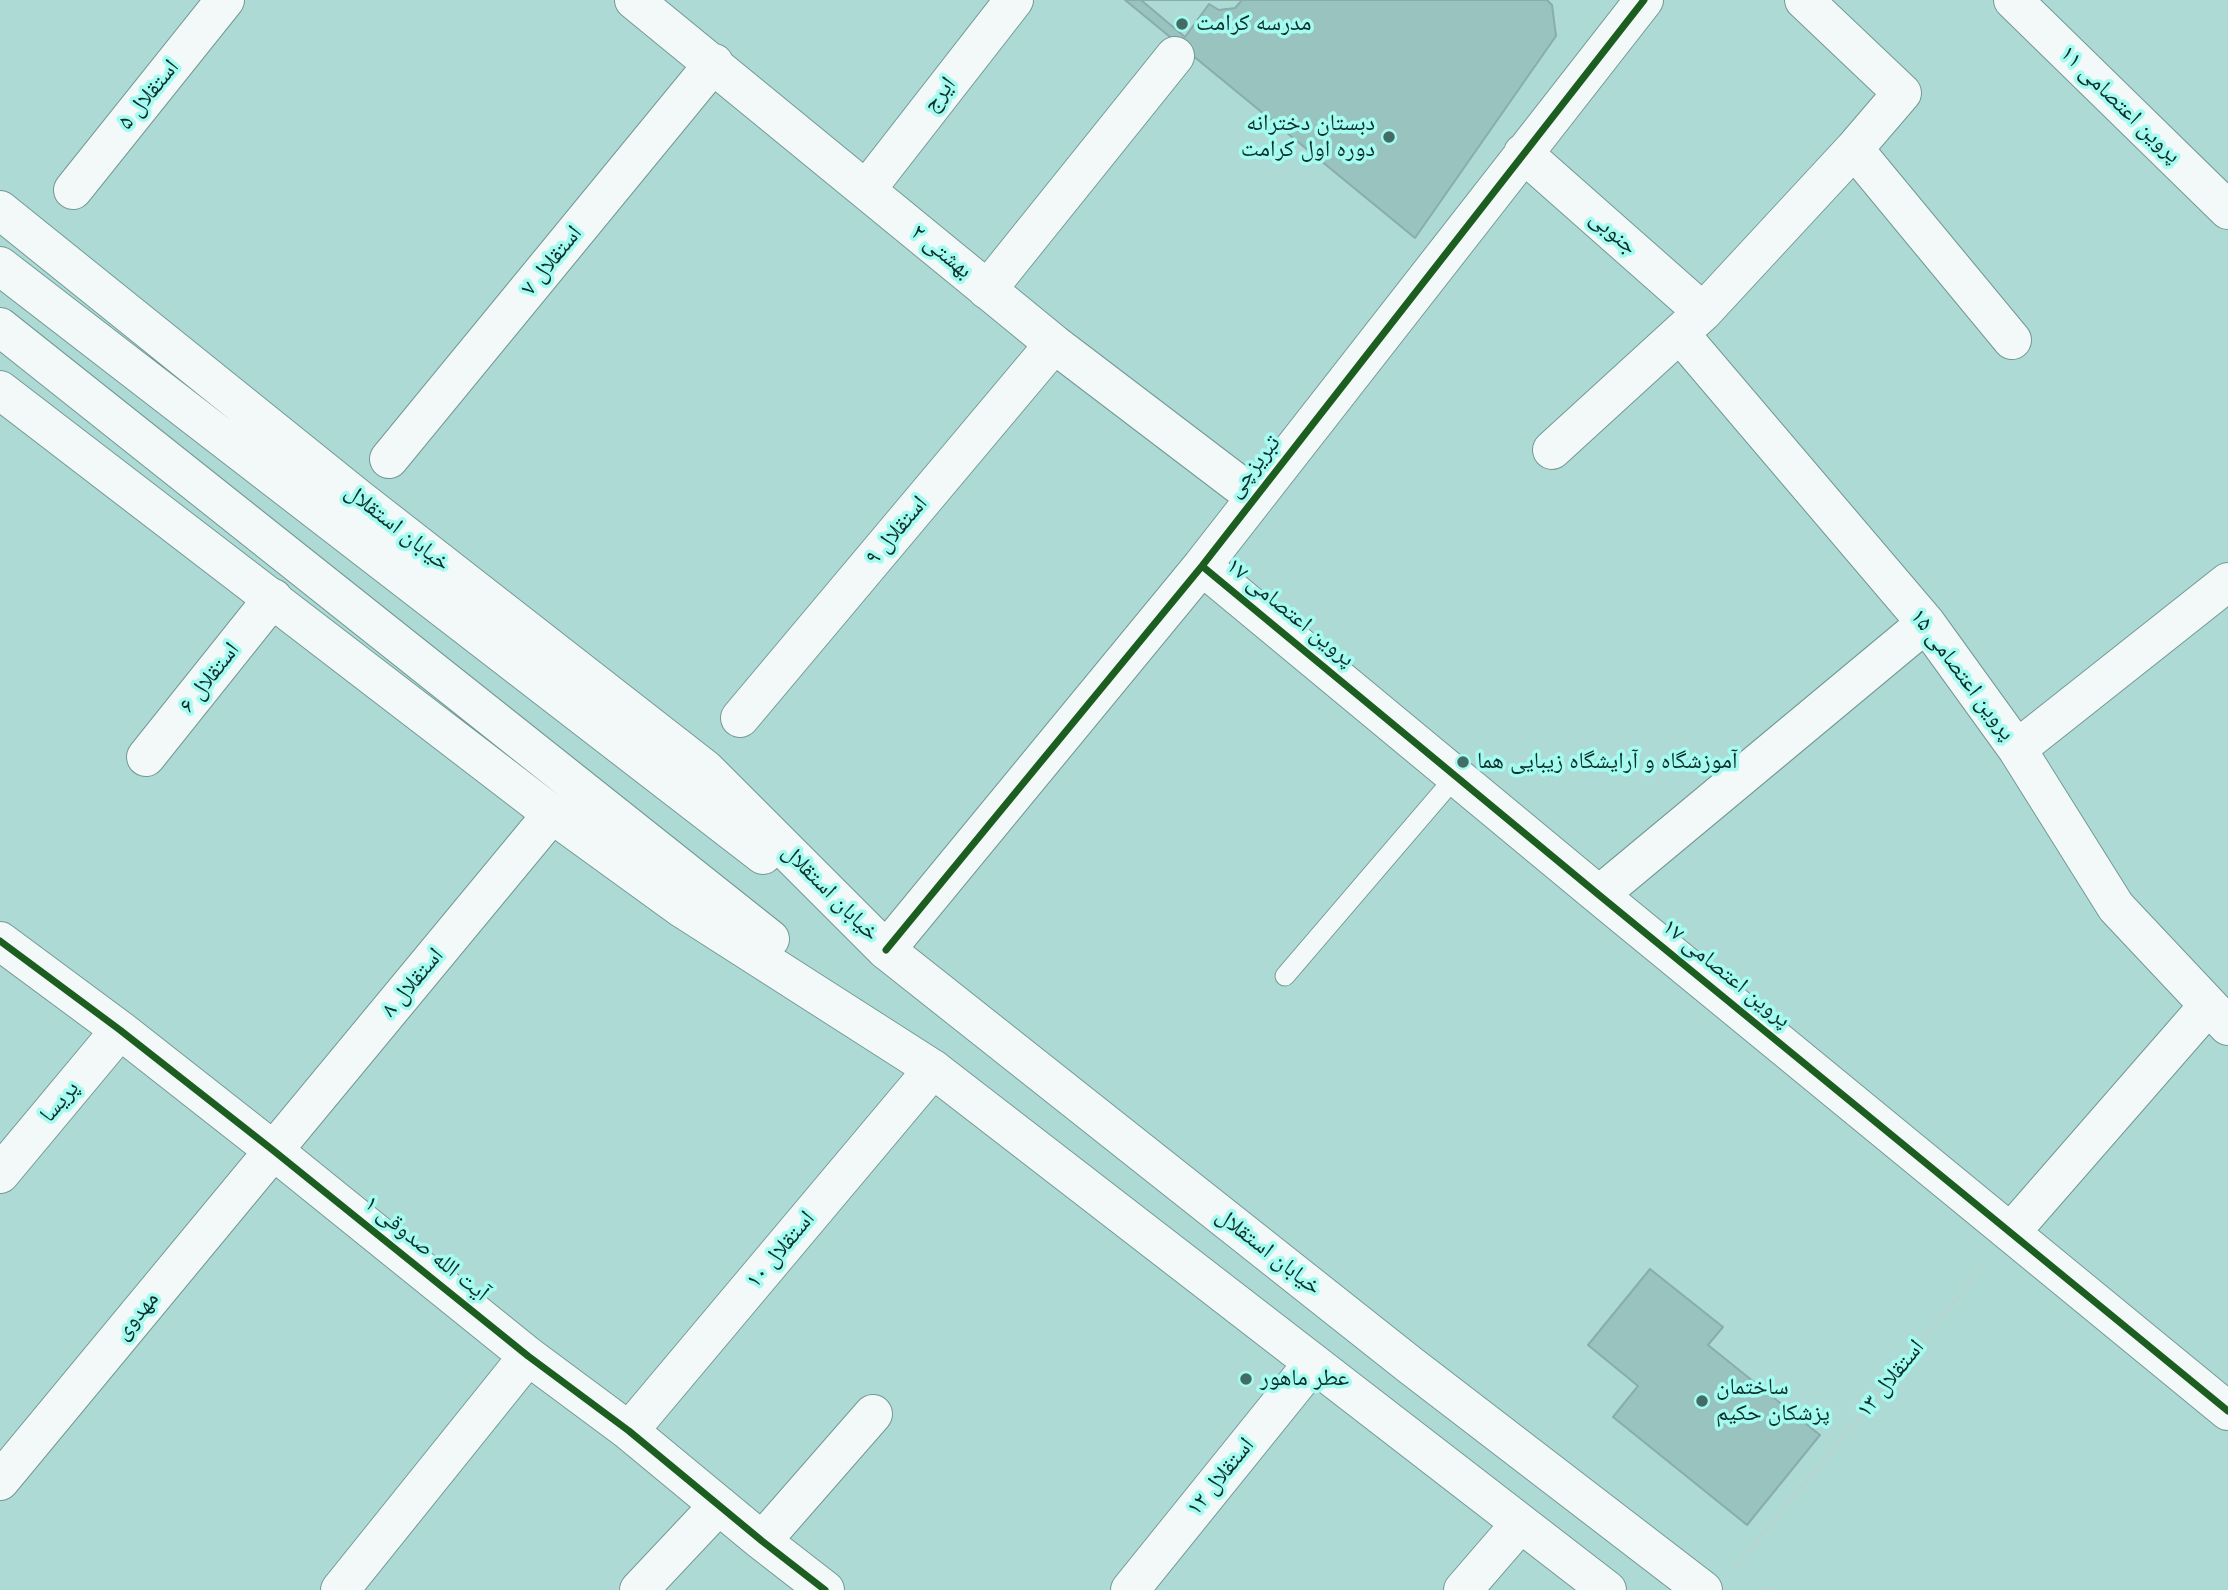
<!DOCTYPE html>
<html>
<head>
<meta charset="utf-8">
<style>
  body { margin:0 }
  canvas { display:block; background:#addad5 }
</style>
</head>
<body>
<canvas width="2228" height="1590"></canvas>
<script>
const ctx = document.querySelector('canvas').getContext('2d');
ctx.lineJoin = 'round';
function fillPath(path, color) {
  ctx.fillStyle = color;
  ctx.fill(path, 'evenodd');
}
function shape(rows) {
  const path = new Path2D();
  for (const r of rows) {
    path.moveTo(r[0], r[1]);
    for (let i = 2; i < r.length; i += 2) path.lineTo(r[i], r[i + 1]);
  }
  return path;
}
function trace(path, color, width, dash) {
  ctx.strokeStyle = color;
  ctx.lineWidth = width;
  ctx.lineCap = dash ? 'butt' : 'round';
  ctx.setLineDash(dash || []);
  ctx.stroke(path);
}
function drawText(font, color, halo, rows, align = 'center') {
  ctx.font = font + ' "DM Sans","Noto Naskh Arabic",sans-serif';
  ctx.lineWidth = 7;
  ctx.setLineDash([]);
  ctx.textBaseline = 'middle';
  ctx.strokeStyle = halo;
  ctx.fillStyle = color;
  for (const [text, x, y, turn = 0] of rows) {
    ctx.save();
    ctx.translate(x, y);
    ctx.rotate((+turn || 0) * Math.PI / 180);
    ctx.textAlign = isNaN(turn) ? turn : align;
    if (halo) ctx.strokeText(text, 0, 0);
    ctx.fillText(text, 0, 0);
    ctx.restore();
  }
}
const building = shape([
  [1125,0,1547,0,1552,5,1556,36,1415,238,1125,0],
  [1141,0,1242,0,1235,8,1219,10,1209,4,1185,37,1141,0],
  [1650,1269,1723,1327,1708,1345,1820,1435,1747,1525,1613,1417,1638,1386,1588,1345,1650,1269]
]);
const path = shape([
  [1735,1568,1985,1264],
  [1764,1590,1767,1590]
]);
const service = shape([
  [1285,976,1457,775]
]);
const minor = shape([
  [634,0,1054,344,1255,497],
  [2013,0,2228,210],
  [1854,149,2012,340],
  [1523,153,1703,312],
  [73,190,225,0],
  [866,190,1014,0],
  [987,290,1175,56],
  [1680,334,1926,623,2017,749,2116,907,2228,1026],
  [1552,450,1703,312,1854,149,1902,93,1804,0],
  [389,459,714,63],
  [1202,566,1599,895,2228,1411],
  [740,718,1054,344],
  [2017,749,2228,582],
  [146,757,273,598],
  [1599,895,1926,623],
  [0,941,120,1030,274,1151,528,1356,629,1431,762,1541,825,1590],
  [886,950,1202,566,1644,0],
  [0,1174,120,1030],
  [2011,1232,2208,1006],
  [629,1431,933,1069],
  [0,1481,552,814],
  [762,1541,873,1414],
  [340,1590,528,1356],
  [639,1590,719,1505],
  [1130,1590,1313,1363],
  [1463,1590,1520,1524]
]);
const secondary = shape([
  [0,210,359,499,705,769,886,950,1410,1365,1703,1590],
  [0,266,763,855],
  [0,327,770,939],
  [0,390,552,814,683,909,933,1069,1607,1590]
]);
const cycleway = shape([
  [1202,566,1599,895,2228,1411],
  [0,941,120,1030,274,1151,528,1356,629,1431,762,1541,825,1590],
  [886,950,1202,566,1644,0]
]);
const markers = [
  [1182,24,7,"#446c67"],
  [1389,137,7,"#446c67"],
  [1463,762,7,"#446c67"],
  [1246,1379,7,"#446c67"],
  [1702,1401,7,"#446c67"]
];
const poiNames = [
  ["مدرسه کرامت",1196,24],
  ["دبستان دخترانه",1375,124,"right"],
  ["دوره اول کرامت",1375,150,"right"],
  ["آموزشگاه و آرایشگاه زیبایی هما",1477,762],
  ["عطر ماهور",1260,1379],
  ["ساختمان",1716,1388],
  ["پزشکان حکیم",1716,1414]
];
const streetNames = [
  ["استقلال ۵",149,95,-51],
  ["ایرج",940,95,-52],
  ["پروین اعتصامی ۱۱",2120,105,44],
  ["جنوبی",1613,233,41],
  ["بهشتی ۲",941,252,39],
  ["استقلال ۷",552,261,-51],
  ["تبریزچی",1254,467,-52],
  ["خیابان استقلال",397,528,38],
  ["استقلال ۹",897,531,-50],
  ["پروین اعتصامی ۱۷",1290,613,39],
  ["پروین اعتصامی ۱۵",1962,675,53],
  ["استقلال ۶",210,678,-52],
  ["خیابان استقلال",830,893,45],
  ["پروین اعتصامی ۱۷",1726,974,39],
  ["استقلال ۸",413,983,-50],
  ["پریسا",60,1102,-50],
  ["آیت الله صدوقی ۱",426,1249,39],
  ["استقلال ۱۰",781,1250,-50],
  ["خیابان استقلال",1268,1252,38],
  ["مهدوی",137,1316,-50],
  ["استقلال ۱۳",1891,1379,-51],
  ["استقلال ۱۲",1221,1477,-51]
];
fillPath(building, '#99c3be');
trace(building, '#89adaa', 2);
trace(service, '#749995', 21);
trace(minor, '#749995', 40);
trace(secondary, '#749995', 40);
trace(path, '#c1cfcd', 4.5, [2, 5]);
trace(service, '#f3f9f9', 19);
trace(minor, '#f3f9f9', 38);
trace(secondary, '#f3f9f9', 38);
trace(cycleway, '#1b5e20', 7);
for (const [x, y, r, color] of markers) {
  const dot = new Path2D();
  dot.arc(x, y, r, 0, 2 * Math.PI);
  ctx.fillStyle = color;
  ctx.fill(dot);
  trace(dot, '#a6fbf0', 2.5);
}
drawText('23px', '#0b302c', '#a6fbf0', poiNames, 'left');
drawText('23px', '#0b302c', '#a6fbf0', streetNames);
</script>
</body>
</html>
